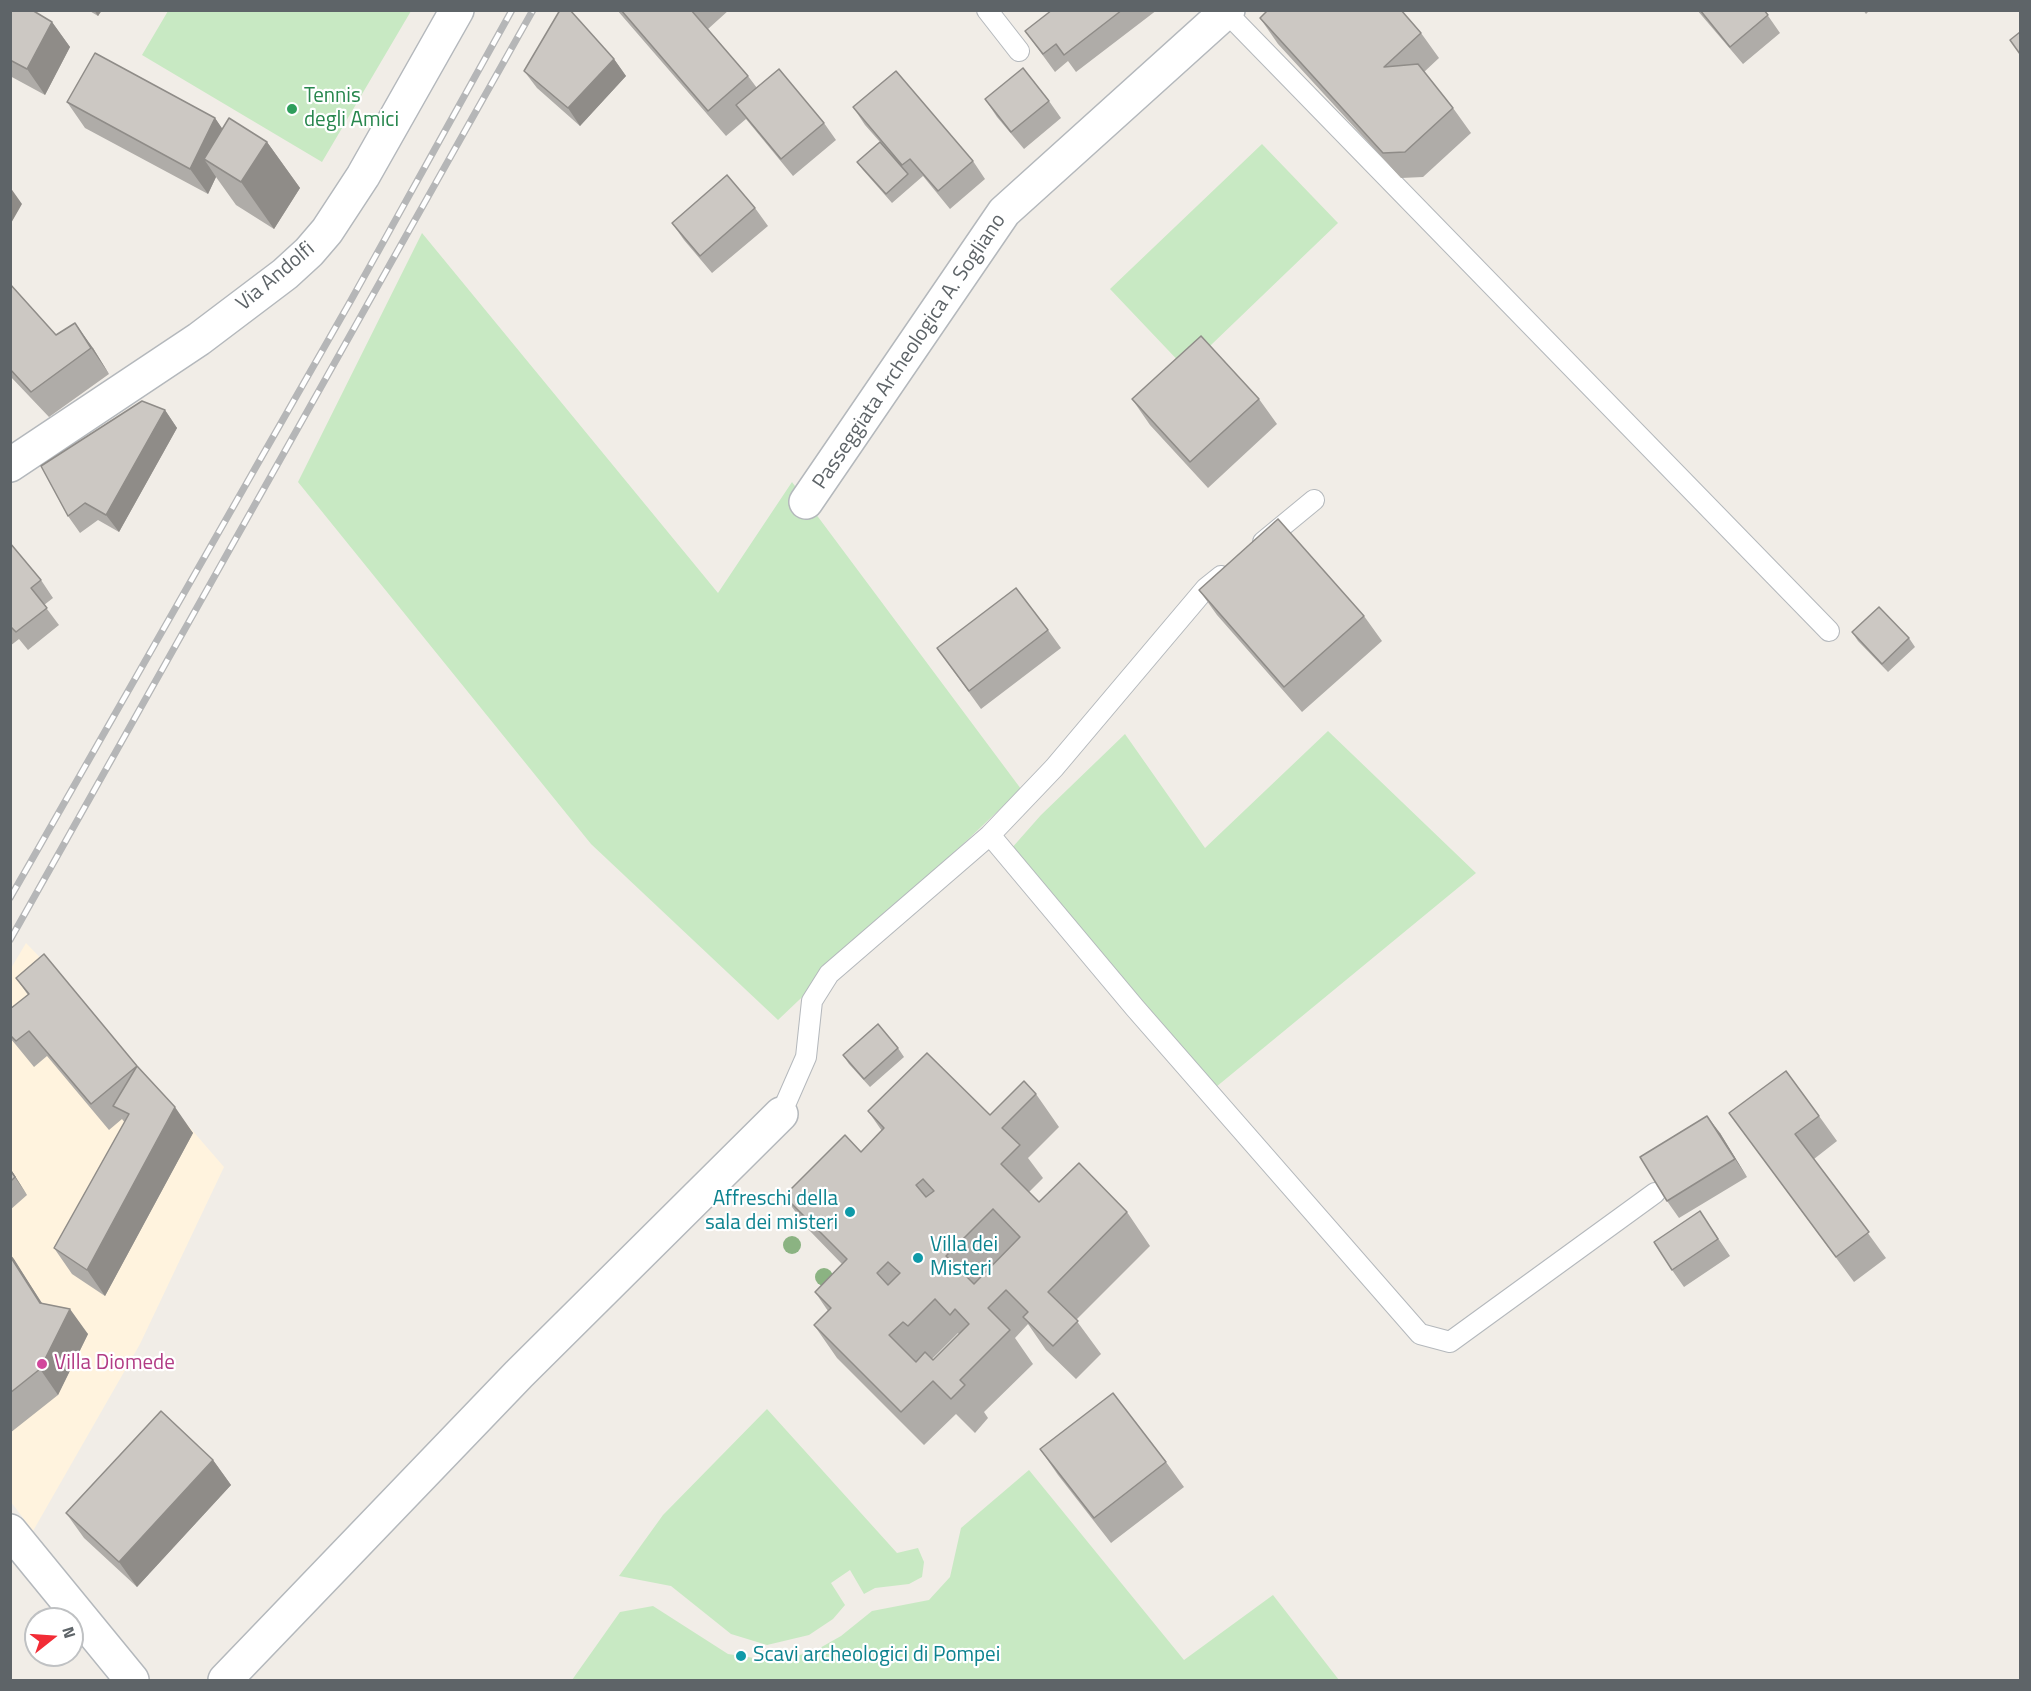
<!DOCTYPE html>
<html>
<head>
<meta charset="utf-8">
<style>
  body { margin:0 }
  #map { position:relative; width:2031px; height:1691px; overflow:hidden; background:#f1ede7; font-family:"Titillium Web",sans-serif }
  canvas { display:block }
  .frame { position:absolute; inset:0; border:12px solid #5e6468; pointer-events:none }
  .north { position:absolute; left:24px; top:1607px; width:60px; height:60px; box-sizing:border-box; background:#fff; border:2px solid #bfc1c3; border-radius:50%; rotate:73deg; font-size:16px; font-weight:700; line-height:24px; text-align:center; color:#5e6468 }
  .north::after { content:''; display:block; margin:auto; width:21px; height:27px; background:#f22c36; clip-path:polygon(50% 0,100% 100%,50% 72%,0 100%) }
</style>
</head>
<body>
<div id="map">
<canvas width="2031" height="1691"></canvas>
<div class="frame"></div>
<div class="north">N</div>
</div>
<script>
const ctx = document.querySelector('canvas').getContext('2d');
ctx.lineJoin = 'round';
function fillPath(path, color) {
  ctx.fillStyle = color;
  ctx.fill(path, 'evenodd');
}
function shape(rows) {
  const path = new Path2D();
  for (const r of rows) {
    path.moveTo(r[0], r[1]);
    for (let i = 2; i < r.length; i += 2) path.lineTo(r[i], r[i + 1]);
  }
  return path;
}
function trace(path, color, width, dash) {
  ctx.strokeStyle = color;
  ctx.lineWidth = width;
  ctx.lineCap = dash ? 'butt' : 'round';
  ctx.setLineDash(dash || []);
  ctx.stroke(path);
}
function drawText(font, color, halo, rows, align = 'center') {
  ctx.font = font + ' "Titillium Web",sans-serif';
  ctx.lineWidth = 4.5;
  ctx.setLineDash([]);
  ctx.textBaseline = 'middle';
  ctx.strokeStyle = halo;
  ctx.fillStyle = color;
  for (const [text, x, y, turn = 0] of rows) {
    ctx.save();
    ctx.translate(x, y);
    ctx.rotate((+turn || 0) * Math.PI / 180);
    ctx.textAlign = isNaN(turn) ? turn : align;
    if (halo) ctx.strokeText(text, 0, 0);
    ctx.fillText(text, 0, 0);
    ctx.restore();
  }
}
const commercial = shape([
  [26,943,62,980,224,1167,140,1344,33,1531,11,1502,10,970]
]);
const green = shape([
  [168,11,168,10,411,11,322,162,142,55],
  [1262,144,1338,223,1186,369,1110,289],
  [422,233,718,593,792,482,1021,789,778,1020,591,844,298,482],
  [1328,731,1476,873,1216,1087,1003,858,1041,815,1125,734,1205,848],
  [767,1409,897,1553,918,1548,924,1562,922,1577,909,1584,875,1588,864,1594,850,1570,831,1583,845,1605,833,1619,809,1635,767,1645,731,1634,671,1586,619,1576,663,1515],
  [1029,1470,1184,1660,1273,1595,1339,1680,572,1680,620,1612,653,1606,728,1654,767,1660,811,1653,841,1636,872,1611,929,1600,950,1577,961,1528]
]);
const service = shape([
  [987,10,1019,51],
  [1226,12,1829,631],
  [1263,542,1314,500],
  [990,835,1054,768,1206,588,1221,576],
  [781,1114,806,1057,812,1001,829,974,990,835,1135,1008,1420,1334,1450,1342,1655,1193]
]);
const minor = shape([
  [806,502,1004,212,1228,10],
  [10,1531,132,1680],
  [225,1680,519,1374,781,1114]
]);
const tertiary = shape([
  [10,465,199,339,285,274,309,252,327,231,363,176,457,10]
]);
const rail = shape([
  [10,898,350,302,512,10],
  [10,940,533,10]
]);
const trees = [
  [792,1245],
  [824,1277]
];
const wall = shape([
  [10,10,52,22,70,47,45,95,10,76],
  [88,10,102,10,98,16],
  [617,10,729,10,708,29,748,76,757,88,824,123,836,140,793,176,746,119,726,136],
  [1052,10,1157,10,1076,72,1068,61,1055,72,1025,31],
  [1697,10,1764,10,1780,33,1743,64],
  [1863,10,1870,10,1866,14],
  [1260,18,1421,33,1439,58,1424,72,1453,108,1471,133,1423,177,1401,178,1278,44],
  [614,59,626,76,580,126,537,88,524,71],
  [985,99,1049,101,1061,118,1024,149,997,117],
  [67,102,215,118,222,129,267,142,300,188,274,229,236,205,216,177,208,194,85,128],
  [853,107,973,161,985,179,950,209,923,176,892,203,863,170,857,162,880,142,865,125],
  [755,208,768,226,712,273,684,240,672,223],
  [10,284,56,335,93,348,109,374,49,417,10,376],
  [1132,399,1259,399,1277,424,1208,488,1150,425],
  [165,410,177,428,119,532,98,520,80,533,68,516],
  [10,543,41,580,53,598,44,605,59,625,28,650,19,639,10,646],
  [1199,590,1364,616,1382,641,1302,712,1217,615],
  [1048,630,1061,648,981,709,937,648],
  [1852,632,1909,638,1915,647,1888,672,1858,641],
  [16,978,137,1066,193,1133,105,1296,72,1274,54,1248,125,1123,122,1119,109,1130,47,1056,34,1067,16,1045,10,1038,10,1009,28,995],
  [898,1048,904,1057,870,1087,849,1064,843,1055],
  [1036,1094,1059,1127,1028,1158,1043,1178,1029,1192,1039,1202,1127,1212,1150,1246,1076,1320,1101,1354,1076,1379,1046,1350,1028,1324,1015,1338,1033,1364,984,1412,988,1418,975,1433,956,1414,924,1445,837,1358,814,1325,828,1311,815,1292,842,1264,808,1229,784,1196,861,1152,882,1131,868,1111,990,1115],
  [958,1333,959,1334,933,1360,932,1359],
  [1729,1113,1819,1116,1837,1141,1814,1159,1886,1258,1854,1282],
  [1720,1133,1747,1177,1679,1218,1667,1201],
  [10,1168,27,1195,10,1210],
  [1712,1229,1730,1256,1684,1287,1672,1270],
  [10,1254,42,1303,88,1334,58,1395,10,1433],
  [1040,1449,1166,1462,1184,1487,1111,1543,1058,1475],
  [213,1460,231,1485,137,1587,84,1538,66,1513]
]);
const shadedWall = shape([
  [94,10,102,10,98,16],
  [52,22,70,47,45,95,27,69],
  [614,59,626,76,580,126,568,108],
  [215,118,233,144,204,159,216,177,208,194,190,169],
  [267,142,300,188,274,229,241,182],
  [10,187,22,204,10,225],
  [75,323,93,348,109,374,91,348],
  [165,410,177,428,119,532,106,515],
  [175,1107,193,1133,105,1296,87,1270],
  [1707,1116,1720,1133,1747,1177,1735,1159],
  [10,1168,27,1195,10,1170],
  [10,1254,14,1259,58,1329,40,1303,10,1256],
  [70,1309,88,1334,58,1395,40,1369],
  [213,1460,231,1485,137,1587,119,1562]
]);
const building = shape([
  [10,10,32,10,52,22,27,69,10,60,10,10],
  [560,10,570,10,614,59,568,108,524,71,560,10],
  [621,10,691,10,748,76,708,111,621,10],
  [1052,10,1122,10,1064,55,1056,44,1043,54,1025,31,1052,10],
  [1268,10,1401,10,1421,33,1384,67,1418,64,1453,108,1405,152,1383,153,1260,18,1268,10],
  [1700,10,1764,10,1768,15,1730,47,1700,10],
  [2020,32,2020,54,2010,40,2020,32],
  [95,53,215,118,190,169,67,102,95,53],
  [1023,68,1049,101,1011,132,985,99,1023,68],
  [779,69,824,123,781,159,736,105,779,69],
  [896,71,973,161,938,191,910,159,902,165,853,107,896,71],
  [229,118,267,142,241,182,204,159,229,118],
  [880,142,908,174,886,194,857,162,880,142],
  [727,175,755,208,700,256,672,223,727,175],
  [10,284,56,335,75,323,91,348,31,392,10,369,10,284],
  [1201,336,1259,399,1190,462,1132,399,1201,336],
  [142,401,165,410,106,515,85,503,68,516,41,466,142,401],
  [1278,519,1364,616,1284,687,1199,590,1278,519],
  [10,543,41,580,31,588,47,608,16,632,10,626,10,543],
  [1016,588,1048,630,969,691,937,648,1016,588],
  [1879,607,1909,638,1882,664,1852,632,1879,607],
  [44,954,137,1066,175,1107,87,1270,54,1248,129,1114,113,1106,137,1066,91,1104,29,1031,16,1041,10,1035,10,1009,29,994,16,978,44,954],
  [878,1024,898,1048,864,1079,843,1055,878,1024],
  [927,1053,990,1115,1024,1081,1036,1094,1002,1128,1020,1145,1001,1164,1039,1202,1079,1163,1127,1212,1048,1292,1078,1321,1053,1346,1023,1317,1028,1312,1006,1290,988,1308,1010,1330,960,1380,965,1385,951,1399,933,1381,901,1412,814,1325,831,1308,815,1292,847,1259,784,1196,845,1135,861,1152,884,1128,868,1111,927,1053],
  [923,1179,934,1191,926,1197,916,1185,923,1179],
  [993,1209,1020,1237,974,1284,946,1256,993,1209],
  [888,1262,900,1273,888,1285,877,1273,888,1262],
  [935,1299,950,1315,955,1309,969,1324,933,1360,925,1352,916,1362,889,1335,903,1322,908,1326,935,1299],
  [1786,1071,1819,1116,1795,1134,1869,1232,1836,1257,1729,1113,1786,1071],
  [1707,1116,1735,1159,1667,1201,1640,1157,1707,1116],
  [10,1170,15,1177,10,1182,10,1170],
  [1700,1211,1718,1239,1672,1270,1654,1242,1700,1211],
  [10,1256,40,1303,70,1309,40,1369,10,1393,10,1256],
  [1113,1393,1166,1462,1094,1518,1040,1449,1113,1393],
  [161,1411,213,1460,119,1562,66,1513,161,1411]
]);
const markers = [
  [292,109,6,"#2e9e5b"],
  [850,1212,6,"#0f9aa8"],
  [918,1258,6,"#0f9aa8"],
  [42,1364,6,"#d1479c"],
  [741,1656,6,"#0f9aa8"]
];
const leisureNames = [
  ["Tennis",304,97],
  ["degli Amici",304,121]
];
const streetNames = [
  ["Via Andolfi",276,277,-40],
  ["Passeggiata Archeologica A. Sogliano",910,352,-56]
];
const cultureNames = [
  ["Affreschi della",838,1200,"right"],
  ["sala dei misteri",838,1224,"right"],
  ["Villa dei",930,1246],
  ["Misteri",930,1270],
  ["Scavi archeologici di Pompei",753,1656]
];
const hotelNames = [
  ["Villa Diomede",54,1364]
];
fillPath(commercial, '#fff3de');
fillPath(green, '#c8e9c3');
trace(service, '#b4b8bc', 22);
trace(minor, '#b4b8bc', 36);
trace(tertiary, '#b4b8bc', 36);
trace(service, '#fff', 20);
trace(minor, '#fff', 33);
trace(tertiary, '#fff', 33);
trace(rail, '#b5b6b7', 7);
trace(rail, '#fff', 4.5, [14]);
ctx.fillStyle = '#8bb382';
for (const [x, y] of trees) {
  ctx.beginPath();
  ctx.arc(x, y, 9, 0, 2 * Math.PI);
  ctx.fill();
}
fillPath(wall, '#afaca8');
fillPath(shadedWall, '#8f8c88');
fillPath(building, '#ccc8c3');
trace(building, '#8f8c88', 1.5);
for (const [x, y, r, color] of markers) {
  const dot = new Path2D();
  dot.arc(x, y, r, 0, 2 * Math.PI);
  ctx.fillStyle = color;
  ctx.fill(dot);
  trace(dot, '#fff', 2);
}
drawText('21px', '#27864d', '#fff', leisureNames, 'left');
drawText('21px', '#5e6468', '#fff', streetNames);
drawText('21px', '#0d838f', '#fff', cultureNames, 'left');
drawText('21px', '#b23c85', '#fff', hotelNames, 'left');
</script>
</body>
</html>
